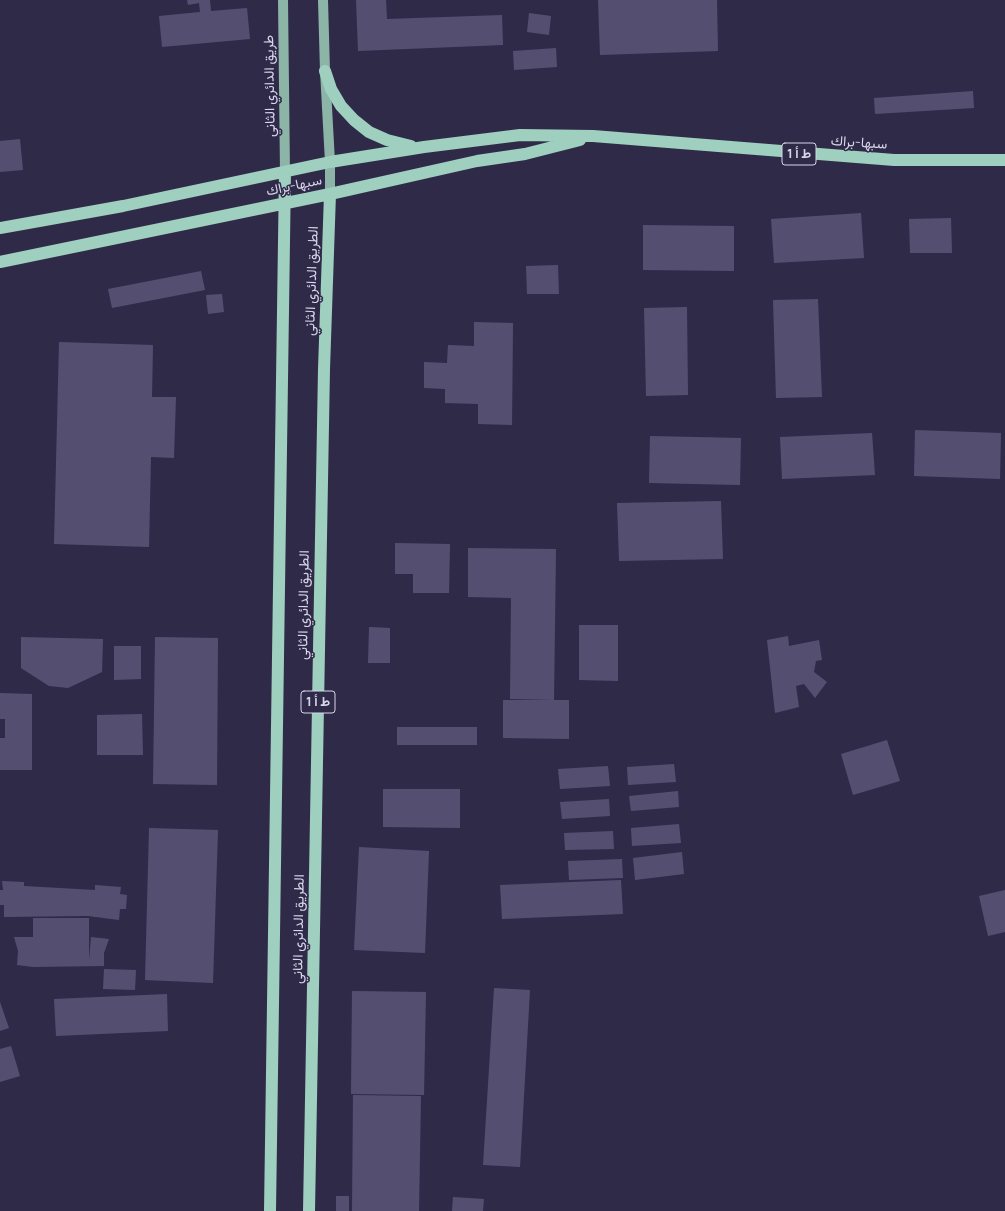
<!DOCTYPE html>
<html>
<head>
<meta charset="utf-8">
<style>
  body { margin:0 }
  canvas { display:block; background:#302a49 }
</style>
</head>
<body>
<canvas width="1005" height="1211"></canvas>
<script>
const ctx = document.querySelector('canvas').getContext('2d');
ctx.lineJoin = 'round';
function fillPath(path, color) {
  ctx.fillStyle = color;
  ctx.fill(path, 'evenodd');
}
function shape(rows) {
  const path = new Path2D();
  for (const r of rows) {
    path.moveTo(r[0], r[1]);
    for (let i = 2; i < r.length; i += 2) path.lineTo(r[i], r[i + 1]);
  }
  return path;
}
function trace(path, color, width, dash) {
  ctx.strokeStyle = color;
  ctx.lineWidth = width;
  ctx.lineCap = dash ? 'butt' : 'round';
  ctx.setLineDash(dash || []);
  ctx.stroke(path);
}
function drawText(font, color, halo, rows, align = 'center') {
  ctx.font = font + ' Manrope,Vazirmatn,sans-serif';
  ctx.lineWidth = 3;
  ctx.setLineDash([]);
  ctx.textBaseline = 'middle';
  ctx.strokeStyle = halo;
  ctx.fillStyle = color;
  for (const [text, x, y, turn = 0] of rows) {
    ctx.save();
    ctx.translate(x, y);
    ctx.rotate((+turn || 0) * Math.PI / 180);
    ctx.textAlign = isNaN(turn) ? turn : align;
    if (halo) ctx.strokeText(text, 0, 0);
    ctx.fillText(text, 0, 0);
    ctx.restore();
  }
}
const building = shape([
  [187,0,210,0,211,11,247,8,250,39,162,47,159,16,200,12,199,3,188,5],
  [356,0,386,0,387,19,502,15,503,45,358,51],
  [598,0,717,0,718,51,600,55],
  [529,13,551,16,549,35,527,32],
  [556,48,557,67,514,70,513,51],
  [973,91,974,108,875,114,874,98],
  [20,139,23,170,0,172,0,141],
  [861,213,864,258,774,263,771,219],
  [951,218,952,253,910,253,909,219],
  [643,225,734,226,734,271,643,270],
  [558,265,559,294,527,294,526,266],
  [201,271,205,290,112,308,108,289],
  [222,294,224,312,208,314,206,295],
  [818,299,822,397,776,398,773,300],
  [687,307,688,395,646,396,644,308],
  [474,322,513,323,512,425,478,424,478,404,445,403,445,389,424,388,424,362,447,363,448,345,474,346],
  [59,342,153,345,152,397,176,397,174,458,151,457,149,547,54,544],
  [915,430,1001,433,1000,479,914,476],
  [872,433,875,475,782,479,780,437],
  [650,436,741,438,740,485,649,483],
  [721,501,723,559,619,561,617,503],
  [395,543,450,544,449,593,413,593,413,574,395,574],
  [468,548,556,549,554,700,510,699,511,598,468,597],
  [579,625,618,625,618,681,579,680],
  [369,627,390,628,390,663,368,663],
  [788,636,789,646,819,640,822,660,816,661,814,672,827,682,815,698,804,684,796,686,799,707,775,713,767,640],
  [21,637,103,639,102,672,68,688,49,686,21,668],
  [155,637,218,638,217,785,153,784],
  [114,646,141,646,141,679,114,680],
  [0,693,32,694,32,770,0,770,0,738,5,738,5,719,0,719],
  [503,700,569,700,569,739,503,738],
  [142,714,143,755,97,755,97,715],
  [397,727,477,727,477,745,397,745],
  [887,740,900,781,853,795,841,754],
  [674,764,676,782,628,785,627,767],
  [608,766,610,786,560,789,558,769],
  [383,789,460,789,460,828,383,827],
  [678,791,679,807,631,811,629,796],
  [609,799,610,816,562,819,560,802],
  [679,824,681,843,632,846,631,828],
  [149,828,218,830,213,983,145,980],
  [613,831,614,849,565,850,564,833],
  [359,847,429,851,425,953,354,950],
  [682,852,684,874,635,880,633,858],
  [622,859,623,878,569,880,568,861],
  [621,880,623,914,502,919,500,885],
  [2,881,24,882,24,886,95,890,95,885,121,887,120,894,127,895,126,909,120,909,119,920,88,916,4,917,4,905,0,905,0,890,3,890],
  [1005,890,1005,932,988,936,979,896],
  [33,918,89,918,89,960,91,937,109,939,104,953,104,966,33,967,17,965,18,951,14,937,33,937],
  [104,969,136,970,135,990,103,989],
  [494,988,530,990,520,1167,483,1165],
  [352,991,426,992,424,1095,351,1094],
  [167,994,168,1031,56,1036,54,999],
  [0,1002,9,1028,0,1031],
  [11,1046,20,1076,0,1082,0,1049],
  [353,1095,421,1096,419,1211,352,1211],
  [336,1196,349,1196,349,1211,336,1211],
  [453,1197,484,1199,483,1211,452,1211]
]);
const primary = shape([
  [283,0,285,172],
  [323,0,325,71,330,162,330,194]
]);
const highway = shape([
  [325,71,331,89,341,106,354,120,369,132,387,140,411,146],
  [0,228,123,206,330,162,424,147,520,135,593,136,894,160,1005,160],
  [0,262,330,194,477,161,525,154,580,140],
  [270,1211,285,172],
  [309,1211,324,369,330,194]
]);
const shields = [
  [799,154,34],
  [318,702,34]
];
const shieldNames = [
  ["ط أ 1",799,154],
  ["ط أ 1",318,702]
];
const streetNames = [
  ["طريق الدائري الثاني",270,86,-91],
  ["سبها-براك",859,143,4],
  ["سبها-براك",294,186,-12],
  ["الطريق الدائري الثاني",312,281,-88],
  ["الطريق الدائري الثاني",304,605,-89],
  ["الطريق الدائري الثاني",299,929,-89]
];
fillPath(building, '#544f71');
trace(primary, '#8db5a7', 10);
trace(highway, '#9fcfbf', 12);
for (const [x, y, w] of shields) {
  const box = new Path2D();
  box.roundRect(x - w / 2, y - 11, w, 22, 3);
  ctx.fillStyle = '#302a49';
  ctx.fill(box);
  trace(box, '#d7d5e9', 1);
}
drawText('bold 13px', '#d7d5e9', null, shieldNames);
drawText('14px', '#d7d5e9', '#302a49', streetNames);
</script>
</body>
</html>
